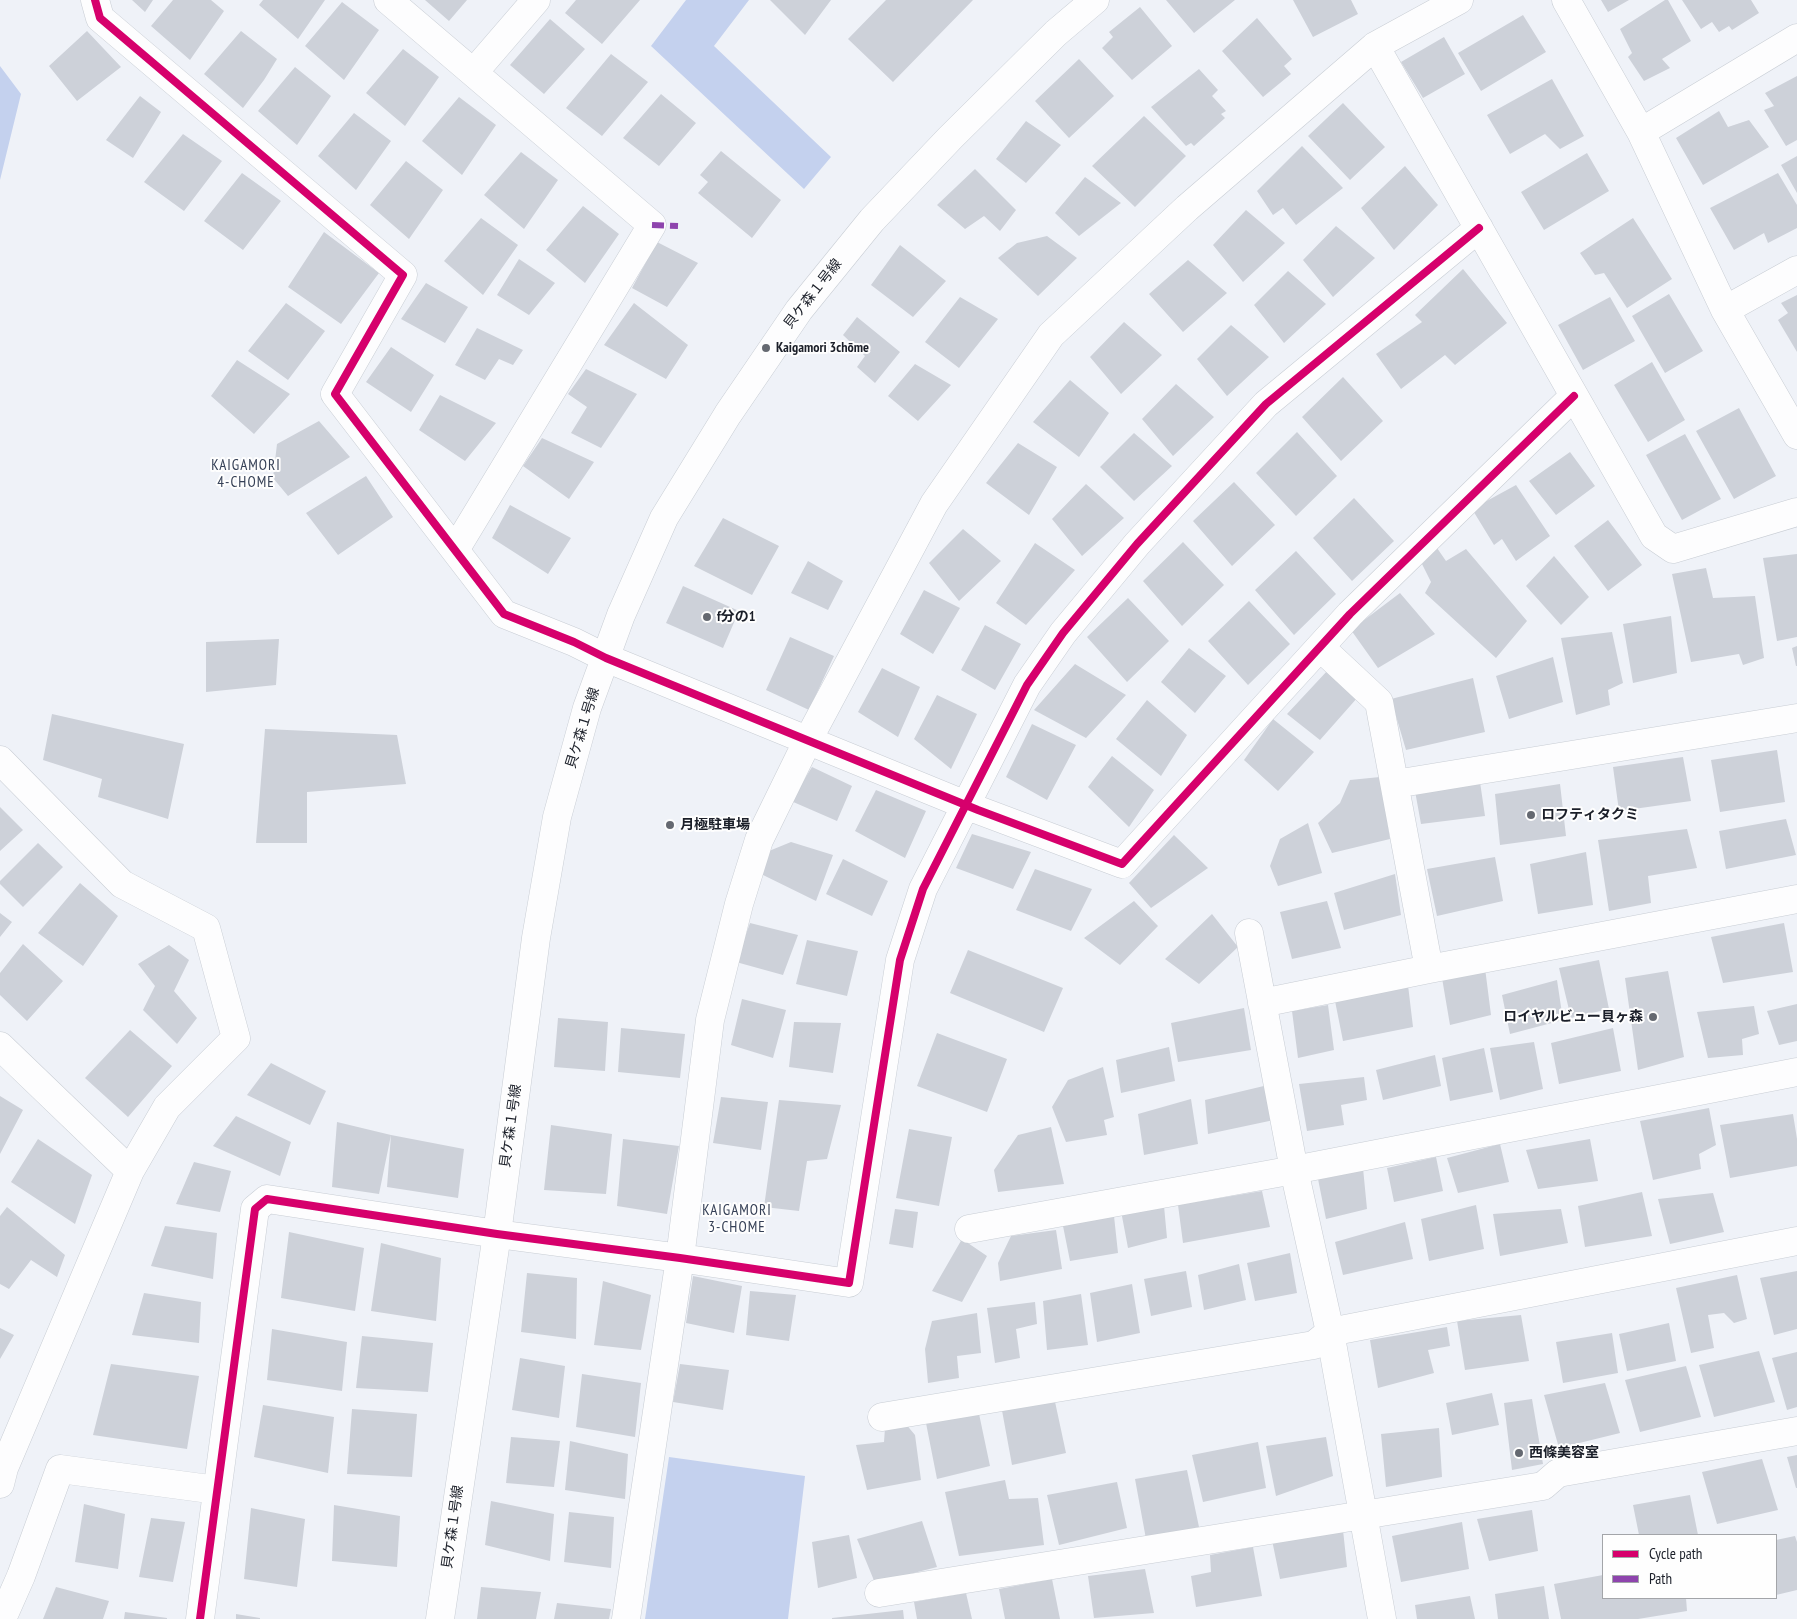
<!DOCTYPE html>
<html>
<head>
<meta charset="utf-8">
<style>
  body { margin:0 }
  #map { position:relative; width:1797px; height:1619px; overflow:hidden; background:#eff2f8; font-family:"PT Sans Narrow",sans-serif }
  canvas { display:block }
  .legend { position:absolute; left:1602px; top:1534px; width:175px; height:65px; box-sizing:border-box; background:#fefefe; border:1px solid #a3a5a9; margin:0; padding:6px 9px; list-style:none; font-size:15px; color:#1b1f29 }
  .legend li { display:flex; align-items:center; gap:10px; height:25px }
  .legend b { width:25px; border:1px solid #a3a5a9 }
</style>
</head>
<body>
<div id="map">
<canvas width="1797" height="1619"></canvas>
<ul class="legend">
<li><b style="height:6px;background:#d6006c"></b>Cycle path</li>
<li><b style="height:6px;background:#8e44ad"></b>Path</li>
</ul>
</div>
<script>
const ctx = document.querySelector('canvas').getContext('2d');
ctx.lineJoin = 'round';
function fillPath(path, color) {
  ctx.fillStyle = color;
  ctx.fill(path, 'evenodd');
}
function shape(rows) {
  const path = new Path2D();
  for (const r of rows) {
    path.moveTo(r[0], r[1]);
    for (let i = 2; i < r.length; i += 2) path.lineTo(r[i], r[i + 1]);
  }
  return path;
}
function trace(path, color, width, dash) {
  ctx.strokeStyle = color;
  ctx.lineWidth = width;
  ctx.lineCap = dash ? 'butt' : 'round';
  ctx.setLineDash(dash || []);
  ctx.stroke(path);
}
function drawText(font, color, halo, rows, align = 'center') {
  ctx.font = font + ' "PT Sans Narrow","Noto Sans JP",sans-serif';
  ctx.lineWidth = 4;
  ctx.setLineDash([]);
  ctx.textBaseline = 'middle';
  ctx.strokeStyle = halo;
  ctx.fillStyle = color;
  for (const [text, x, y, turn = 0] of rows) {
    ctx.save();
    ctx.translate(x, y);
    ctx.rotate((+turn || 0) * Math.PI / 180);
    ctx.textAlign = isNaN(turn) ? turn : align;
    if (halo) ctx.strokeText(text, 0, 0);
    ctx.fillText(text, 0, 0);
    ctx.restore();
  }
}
const forest = shape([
  [686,0,749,0,714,46,831,157,804,189,651,46],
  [0,66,21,94,0,180],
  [669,1457,805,1476,788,1619,645,1619]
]);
const building = shape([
  [132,0,153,0,145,12],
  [173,0,211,0,224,11,190,60,151,26],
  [263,0,325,0,298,39,259,5],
  [425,0,467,0,449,21],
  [576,0,640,0,602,44,565,13],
  [770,0,831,0,805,35],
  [886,0,973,0,893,82,848,39],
  [1166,0,1235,0,1194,33],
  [1293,0,1351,0,1358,14,1313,37],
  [1601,0,1629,0,1608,12],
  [1665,0,1668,0,1691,41,1662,59,1670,68,1644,81,1628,57,1632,53,1620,29],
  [1682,0,1751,0,1759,13,1732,30,1729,26,1719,32,1712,22,1701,29],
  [342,2,379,30,344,80,305,46],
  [1140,7,1172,46,1132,80,1102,48,1113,37,1109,32],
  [1523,15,1546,52,1481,91,1458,53],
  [1257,18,1292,59,1284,66,1291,74,1263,97,1222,51],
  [550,19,585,49,544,94,510,65],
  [87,31,121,67,77,101,49,66],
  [241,31,277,59,264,80,243,108,204,74],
  [1444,37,1465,74,1423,98,1401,62],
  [403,49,439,77,405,126,366,93],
  [611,54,648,82,602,136,566,108],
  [1079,59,1114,96,1069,138,1035,101],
  [295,67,331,96,297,145,258,111],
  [1199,69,1218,90,1212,96,1226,111,1221,114,1225,118,1194,146,1191,143,1186,146,1151,107],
  [1797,76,1797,140,1786,146,1764,110,1774,106,1765,93],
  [1552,79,1584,136,1560,149,1545,134,1510,154,1487,115],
  [661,94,696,123,659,166,623,138],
  [140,96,161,112,133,158,106,140],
  [459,97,496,125,462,175,422,141],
  [1343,103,1385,147,1350,180,1308,136],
  [1719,111,1728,127,1749,120,1769,147,1703,185,1676,138],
  [354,113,391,141,356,190,318,156],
  [1144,116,1186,156,1135,207,1092,166],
  [1026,121,1061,145,1026,183,996,159],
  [183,134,222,161,184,211,144,182],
  [1302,146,1343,188,1296,225,1283,208,1273,215,1257,191],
  [721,151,781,200,752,238,698,193,708,182,700,175],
  [521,152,558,180,524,229,484,195],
  [1587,153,1609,191,1544,230,1521,192],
  [1797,156,1797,193,1781,165],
  [406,161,443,190,409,239,370,205],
  [1405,166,1438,205,1394,250,1361,208],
  [975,169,1016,210,1000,231,984,216,965,229,937,205],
  [242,173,281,201,243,250,204,221],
  [1778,173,1797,205,1797,228,1768,243,1764,233,1734,250,1710,208],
  [1085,177,1121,203,1079,236,1055,213],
  [583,206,619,234,585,283,546,250],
  [1246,210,1285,243,1243,282,1213,245],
  [481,218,518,245,483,295,444,261],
  [1633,218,1672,279,1627,308,1604,273,1595,275,1580,253],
  [1336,226,1375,258,1333,297,1303,260],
  [324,232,379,273,341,324,288,287],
  [1047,236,1077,258,1038,296,998,258,1017,243],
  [657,242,698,263,667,307,632,288],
  [900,245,946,281,913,317,871,285],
  [519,259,555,283,529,315,497,295],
  [1188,260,1227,293,1183,332,1149,294],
  [1463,269,1507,323,1455,365,1445,355,1401,389,1376,354,1422,322,1415,315],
  [1288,271,1326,304,1284,343,1254,305],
  [426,283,468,307,445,343,401,319],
  [1669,294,1703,351,1665,373,1632,316],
  [1797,295,1797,352,1778,320,1788,313,1781,303],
  [960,297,998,319,959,368,925,342],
  [1610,297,1635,341,1583,370,1558,325],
  [286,303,325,331,288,380,248,351],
  [634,303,688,345,666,379,604,345],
  [857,317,900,352,875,383,857,367,865,356,843,335],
  [1124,322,1162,355,1121,394,1090,357],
  [1231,325,1269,357,1227,396,1197,359],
  [477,328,523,350,513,365,499,359,485,380,455,365],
  [391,347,434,375,411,412,366,382],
  [237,360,290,394,254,434,211,396],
  [1652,362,1685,420,1648,442,1614,385],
  [915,364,951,385,918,421,888,396],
  [586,369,637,394,601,448,571,433,587,407,568,394],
  [1343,377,1383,421,1341,461,1302,417],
  [1070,380,1109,413,1079,457,1033,422],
  [1176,384,1214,417,1173,456,1142,419],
  [440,395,496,423,465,461,419,430],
  [1739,408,1776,476,1734,499,1696,431],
  [319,421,350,457,288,496,273,478,277,444],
  [1297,432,1337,476,1296,516,1256,473],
  [1134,433,1172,466,1134,501,1100,467],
  [1685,434,1721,499,1682,520,1646,455],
  [542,438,594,462,569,499,523,466],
  [1018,443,1057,467,1029,515,986,483],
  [1570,452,1595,486,1556,515,1529,481],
  [366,476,393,517,338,555,306,513],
  [1234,482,1275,525,1232,566,1193,521],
  [1086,484,1124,518,1082,556,1052,519],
  [1516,485,1550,536,1516,561,1502,539,1494,545,1472,509],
  [1354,498,1394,541,1352,581,1313,538],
  [510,505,571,538,548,574,492,538],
  [723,518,779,546,752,595,694,566],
  [1608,520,1642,565,1608,591,1574,546],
  [963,529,1001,561,959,601,929,563],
  [1183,542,1224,585,1182,626,1143,581],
  [1035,543,1075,570,1026,625,996,603],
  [1437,548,1446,561,1466,549,1527,621,1496,658,1425,593,1431,582,1422,564],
  [1296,551,1336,594,1294,635,1255,590],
  [1797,554,1797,637,1777,641,1763,558],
  [1554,556,1589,597,1561,625,1526,586],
  [808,561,843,581,828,610,791,593],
  [1706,568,1713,598,1755,596,1764,658,1743,665,1739,654,1691,662,1672,574],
  [683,586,739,611,723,648,666,623],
  [924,590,960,608,933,654,900,634],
  [1400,593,1435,634,1378,668,1351,630],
  [1128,598,1169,641,1127,682,1087,637],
  [1249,601,1290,644,1248,685,1208,641],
  [1671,616,1677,673,1633,683,1623,624],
  [985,625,1021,644,995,690,961,670],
  [1612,632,1623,683,1608,690,1610,705,1576,715,1561,638],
  [790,637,834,656,809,710,766,690],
  [279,639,276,685,206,692,206,642],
  [1797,646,1797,666,1796,666,1792,648],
  [1189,648,1226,676,1195,713,1161,682],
  [1553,657,1563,702,1509,719,1496,676],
  [1075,664,1126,695,1086,738,1034,710],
  [882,668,920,687,898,737,858,712],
  [1328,670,1358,697,1320,740,1287,714],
  [1473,678,1485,732,1406,750,1391,699],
  [937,695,977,714,951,769,914,739],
  [1147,700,1187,735,1161,776,1116,739],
  [52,714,184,744,168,819,98,797,102,779,43,760],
  [1273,719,1314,752,1278,791,1244,760],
  [1032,724,1076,745,1047,800,1006,777],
  [265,729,397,735,406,784,307,792,307,843,256,843],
  [1777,750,1785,802,1720,812,1711,760],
  [1112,756,1154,790,1129,827,1088,787],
  [1683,757,1691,801,1619,811,1613,767],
  [812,767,852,786,837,821,791,801],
  [1380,777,1390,839,1332,853,1318,823,1340,803,1350,780],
  [1480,782,1485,816,1421,824,1415,791],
  [1560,784,1566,836,1500,845,1495,794],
  [876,790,926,811,905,858,855,831],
  [0,807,23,830,0,851],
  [1786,819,1796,855,1726,869,1719,831],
  [1308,823,1322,873,1278,886,1270,866,1280,839],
  [1687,829,1697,868,1648,876,1651,903,1609,911,1598,840],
  [972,834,1031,852,1013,889,956,868],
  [1174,835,1208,868,1151,908,1129,883],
  [791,842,833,855,816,901,761,874,769,851],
  [38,843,63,867,23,907,0,884,0,881],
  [1586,852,1593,905,1538,914,1530,864],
  [1495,857,1503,901,1437,916,1427,869],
  [843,859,888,881,872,916,826,894],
  [1035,869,1092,889,1071,931,1016,910],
  [1395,874,1401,915,1344,930,1334,893],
  [80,883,118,916,83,966,38,933],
  [1134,901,1158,926,1120,965,1084,938],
  [1327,901,1341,948,1292,959,1280,912],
  [0,913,12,922,0,937],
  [1212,914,1238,947,1199,984,1165,959],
  [750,923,798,935,783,975,736,962],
  [1784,923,1793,972,1723,983,1711,937],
  [807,940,858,951,847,996,796,984],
  [23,944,63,981,27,1021,0,995,0,973],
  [169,945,189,960,174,991,197,1018,177,1044,143,1010,155,986,138,964],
  [968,950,1063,988,1044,1032,950,993],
  [1599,960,1609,1009,1571,1018,1559,968],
  [1485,968,1491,1015,1450,1025,1442,978],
  [1668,971,1684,1057,1638,1070,1625,978],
  [1557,980,1563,1020,1510,1034,1502,995],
  [1408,985,1413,1027,1343,1041,1335,1001],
  [742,999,786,1010,773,1058,731,1045],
  [1797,1004,1797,1041,1779,1045,1767,1011],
  [1328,1005,1334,1050,1298,1058,1292,1011],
  [1754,1006,1759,1034,1742,1039,1743,1055,1708,1058,1697,1012],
  [1244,1008,1251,1050,1178,1062,1171,1023],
  [558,1018,608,1022,605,1071,554,1067],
  [794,1022,841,1023,833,1073,789,1067],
  [621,1028,685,1034,680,1078,618,1072],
  [1613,1028,1621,1071,1559,1084,1551,1043],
  [130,1030,172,1066,128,1117,85,1078],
  [937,1033,1007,1059,987,1112,917,1086],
  [1534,1042,1543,1089,1500,1100,1490,1048],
  [1169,1047,1175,1081,1121,1093,1116,1060],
  [1484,1048,1493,1092,1450,1101,1442,1058],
  [1435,1055,1441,1086,1383,1100,1376,1070],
  [271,1063,326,1091,310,1125,247,1095],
  [1103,1067,1114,1117,1104,1120,1107,1135,1066,1142,1052,1107,1068,1080],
  [1364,1077,1367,1100,1341,1105,1344,1125,1307,1131,1299,1084],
  [1268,1085,1274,1120,1208,1134,1205,1100],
  [0,1096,23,1110,0,1154],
  [721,1097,768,1102,761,1150,713,1143],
  [1191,1099,1198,1144,1144,1155,1138,1114],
  [779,1100,841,1105,827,1159,807,1161,799,1211,764,1207],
  [1709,1108,1716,1145,1699,1154,1701,1169,1653,1180,1640,1121],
  [1793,1114,1797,1139,1797,1166,1730,1178,1720,1125],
  [236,1116,291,1142,280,1176,213,1146],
  [337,1122,391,1135,464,1149,458,1198,387,1187,391,1135,379,1194,332,1187],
  [551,1125,612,1134,606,1194,544,1190],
  [1051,1127,1064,1184,998,1192,994,1170,1018,1135],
  [909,1129,952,1137,939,1206,896,1198],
  [38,1139,92,1175,75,1224,11,1182],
  [623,1139,679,1146,667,1214,617,1206],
  [1590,1139,1598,1181,1538,1189,1526,1150],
  [1500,1144,1509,1182,1458,1193,1447,1158],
  [1436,1157,1443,1191,1394,1202,1387,1168],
  [194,1162,231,1171,220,1212,176,1204],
  [1363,1168,1367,1209,1326,1219,1318,1179],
  [1262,1191,1270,1227,1183,1243,1178,1205],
  [1642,1192,1652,1236,1585,1247,1578,1206],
  [1713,1193,1724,1232,1670,1244,1658,1199],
  [1476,1205,1484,1249,1429,1261,1421,1219],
  [1164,1206,1167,1238,1128,1248,1121,1211],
  [7,1207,65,1255,57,1277,31,1260,9,1289,0,1284,0,1216],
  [895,1209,918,1212,913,1248,889,1244],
  [1561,1209,1568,1243,1500,1256,1493,1214],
  [1114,1216,1118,1253,1070,1261,1063,1226],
  [1405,1222,1413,1259,1343,1275,1335,1242],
  [165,1226,217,1233,213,1279,151,1266],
  [1056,1230,1062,1269,1000,1281,998,1263,1011,1236],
  [289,1232,364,1248,355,1311,281,1298],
  [962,1239,987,1256,962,1302,932,1291],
  [381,1243,441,1258,436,1321,371,1311],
  [1290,1253,1297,1293,1255,1301,1247,1263],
  [1239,1264,1246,1300,1204,1310,1198,1275],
  [1186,1271,1192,1307,1151,1316,1144,1279],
  [1797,1271,1797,1329,1774,1335,1760,1278],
  [527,1273,577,1278,576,1339,521,1332],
  [1737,1275,1747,1319,1734,1323,1724,1313,1708,1315,1714,1348,1691,1353,1676,1288],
  [693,1276,742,1286,734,1333,686,1323],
  [603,1281,651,1295,641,1350,594,1345],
  [1132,1284,1140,1333,1097,1342,1090,1293],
  [750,1291,796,1295,789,1341,746,1335],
  [144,1293,201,1302,199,1343,132,1335],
  [1081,1294,1088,1345,1047,1350,1043,1301],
  [1035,1302,1037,1324,1016,1329,1020,1358,995,1363,987,1308],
  [977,1313,981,1353,957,1356,959,1378,928,1383,925,1349,932,1321],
  [1521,1315,1529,1361,1465,1370,1457,1321],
  [1669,1323,1676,1361,1627,1371,1619,1334],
  [1447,1327,1450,1346,1428,1350,1434,1373,1378,1388,1370,1340],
  [0,1328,14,1335,0,1359],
  [272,1329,347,1342,342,1391,267,1380],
  [1612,1333,1618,1373,1563,1383,1556,1342],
  [362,1336,433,1343,428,1392,356,1388],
  [1759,1351,1775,1402,1714,1417,1699,1365],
  [1797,1352,1797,1407,1787,1410,1772,1358],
  [520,1358,565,1366,559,1418,512,1410],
  [111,1364,199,1376,187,1449,93,1435],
  [680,1364,729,1370,723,1410,673,1402],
  [1686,1366,1701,1417,1640,1432,1625,1380],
  [582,1374,641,1383,635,1437,576,1427],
  [1605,1383,1620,1433,1559,1448,1544,1395],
  [1492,1393,1499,1425,1452,1435,1446,1403],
  [1054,1397,1066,1453,1012,1465,1001,1405],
  [1532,1399,1543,1464,1512,1470,1504,1403],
  [263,1405,334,1417,328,1473,254,1457],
  [352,1409,417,1414,412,1477,347,1474],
  [978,1409,990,1466,937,1479,925,1418],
  [905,1423,915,1435,921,1480,867,1490,856,1445,884,1442,885,1428],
  [1439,1428,1442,1477,1386,1487,1381,1434],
  [511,1437,560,1441,554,1487,506,1483],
  [1326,1437,1333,1476,1276,1496,1266,1446],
  [570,1441,628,1454,625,1499,565,1490],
  [1258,1442,1266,1488,1203,1502,1192,1455],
  [1797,1455,1797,1488,1796,1488,1787,1457],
  [1762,1459,1778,1510,1717,1524,1702,1472],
  [1187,1470,1199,1527,1146,1539,1135,1479],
  [1005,1480,1009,1499,1038,1498,1044,1545,959,1556,945,1492],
  [1117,1482,1127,1528,1059,1545,1047,1495],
  [1690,1495,1698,1535,1639,1535,1633,1505],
  [491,1501,554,1514,550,1561,485,1545],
  [84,1504,125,1514,118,1569,75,1562],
  [334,1505,400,1516,397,1567,332,1561],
  [251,1508,305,1519,297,1587,244,1579],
  [1532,1510,1538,1551,1489,1561,1477,1519],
  [569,1512,614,1517,611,1568,564,1562],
  [151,1518,185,1522,173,1582,139,1577],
  [922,1521,937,1567,875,1583,857,1539],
  [1462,1522,1469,1569,1401,1582,1392,1536],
  [1343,1530,1347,1567,1280,1579,1272,1540],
  [849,1535,857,1578,818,1588,812,1542],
  [1795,1536,1797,1542,1797,1590,1776,1595,1776,1540],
  [1253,1547,1262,1596,1196,1607,1191,1576,1211,1572,1210,1555],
  [1145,1569,1154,1613,1094,1618,1088,1576],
  [1603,1575,1603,1598,1686,1598,1687,1611,1638,1619,1561,1619,1554,1584],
  [1052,1579,1060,1619,1005,1619,999,1589],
  [1544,1586,1549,1619,1498,1619,1495,1594],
  [56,1587,109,1601,103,1619,43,1619],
  [481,1587,541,1592,536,1619,477,1619],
  [966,1593,972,1619,917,1619,914,1602],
  [1470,1596,1475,1619,1417,1619,1415,1605],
  [557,1603,611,1609,609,1619,554,1619],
  [903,1610,904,1619,832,1619,832,1618],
  [125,1612,167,1618,167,1619,124,1619],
  [236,1614,260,1618,260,1619,236,1619]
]);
const street = shape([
  [95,0,100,18,403,275,335,394,504,614,574,642,606,658,978,810,1122,864,1350,614,1574,396],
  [388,0,652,225,455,550],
  [1566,0,1641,132,1725,310,1797,435],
  [1375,46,1654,536,1673,549,1797,512],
  [474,72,536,0],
  [1641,132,1797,38],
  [1725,310,1797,270],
  [1320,647,1379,702,1429,969],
  [0,760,122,884,206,928,236,1038,167,1107,130,1171,4,1468,0,1484],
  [1395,784,1797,718],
  [1249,933,1294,1170,1330,1332,1382,1619],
  [1262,1003,1429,969,1797,899],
  [0,1046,130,1171],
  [969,1229,1294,1170,1797,1072],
  [882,1417,1314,1345,1330,1332,1797,1241],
  [879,1593,1543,1486,1558,1473,1797,1431],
  [2,1619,21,1576,60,1469,217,1490],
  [200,1619,255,1209,267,1199,497,1234,680,1258,849,1283,900,960,923,889,1027,685,1063,633,1137,544,1266,404,1479,228],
  [626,1619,680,1258,710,1020,739,904,759,840,808,740,934,504,1051,335,1187,208,1375,46,1459,0]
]);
const secondary = shape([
  [440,1619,497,1234,536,938,557,817,587,708,621,615,664,518,728,414,799,310,872,220,950,138,1056,33,1095,0]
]);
const quiet = shape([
  [652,225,678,226]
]);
const cycleway = shape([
  [95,0,100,18,403,275,335,394,504,614,574,642,606,658,978,810,1122,864,1350,614,1574,396],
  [200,1619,255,1209,267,1199,497,1234,680,1258,849,1283,900,960,923,889,1027,685,1063,633,1137,544,1266,404,1479,228]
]);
const markers = [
  [766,348,5,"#656971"],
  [707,617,5,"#656971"],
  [1531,815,5,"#656971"],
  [670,825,5,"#656971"],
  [1653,1017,5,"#656971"],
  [1519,1453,5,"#656971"]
];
const streetNames = [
  ["貝ケ森１号線",813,294,-52],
  ["貝ケ森１号線",583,728,-73],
  ["貝ケ森１号線",511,1126,-82],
  ["貝ケ森１号線",453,1527,-82]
];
const poiNames = [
  ["Kaigamori 3chōme",776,348],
  ["f分の1",717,617],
  ["ロフティタクミ",1541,815],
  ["月極駐車場",680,825],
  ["ロイヤルビュー貝ヶ森",1643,1017,"right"],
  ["西條美容室",1529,1453]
];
const neighbourhoodNames = [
  ["KAIGAMORI",246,466],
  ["4-CHOME",246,483],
  ["KAIGAMORI",737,1211],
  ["3-CHOME",737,1228]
];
fillPath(forest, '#c4d1ee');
fillPath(building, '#cdd1d9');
trace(street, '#c8cdd4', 29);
trace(secondary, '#c8cdd4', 29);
trace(street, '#fdfdfe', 28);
trace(secondary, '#fdfdfe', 28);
trace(quiet, '#8e44ad', 6, [12, 6]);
trace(cycleway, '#d6006c', 8);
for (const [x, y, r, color] of markers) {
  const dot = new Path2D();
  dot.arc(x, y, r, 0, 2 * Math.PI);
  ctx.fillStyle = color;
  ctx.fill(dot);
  trace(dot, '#fefefe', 2);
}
drawText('14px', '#1b1f29', '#fefefe', streetNames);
drawText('bold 14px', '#1b1f29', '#fefefe', poiNames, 'left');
ctx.letterSpacing = '1px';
drawText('15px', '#364157', '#fefefe', neighbourhoodNames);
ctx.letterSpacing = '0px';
</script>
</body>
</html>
